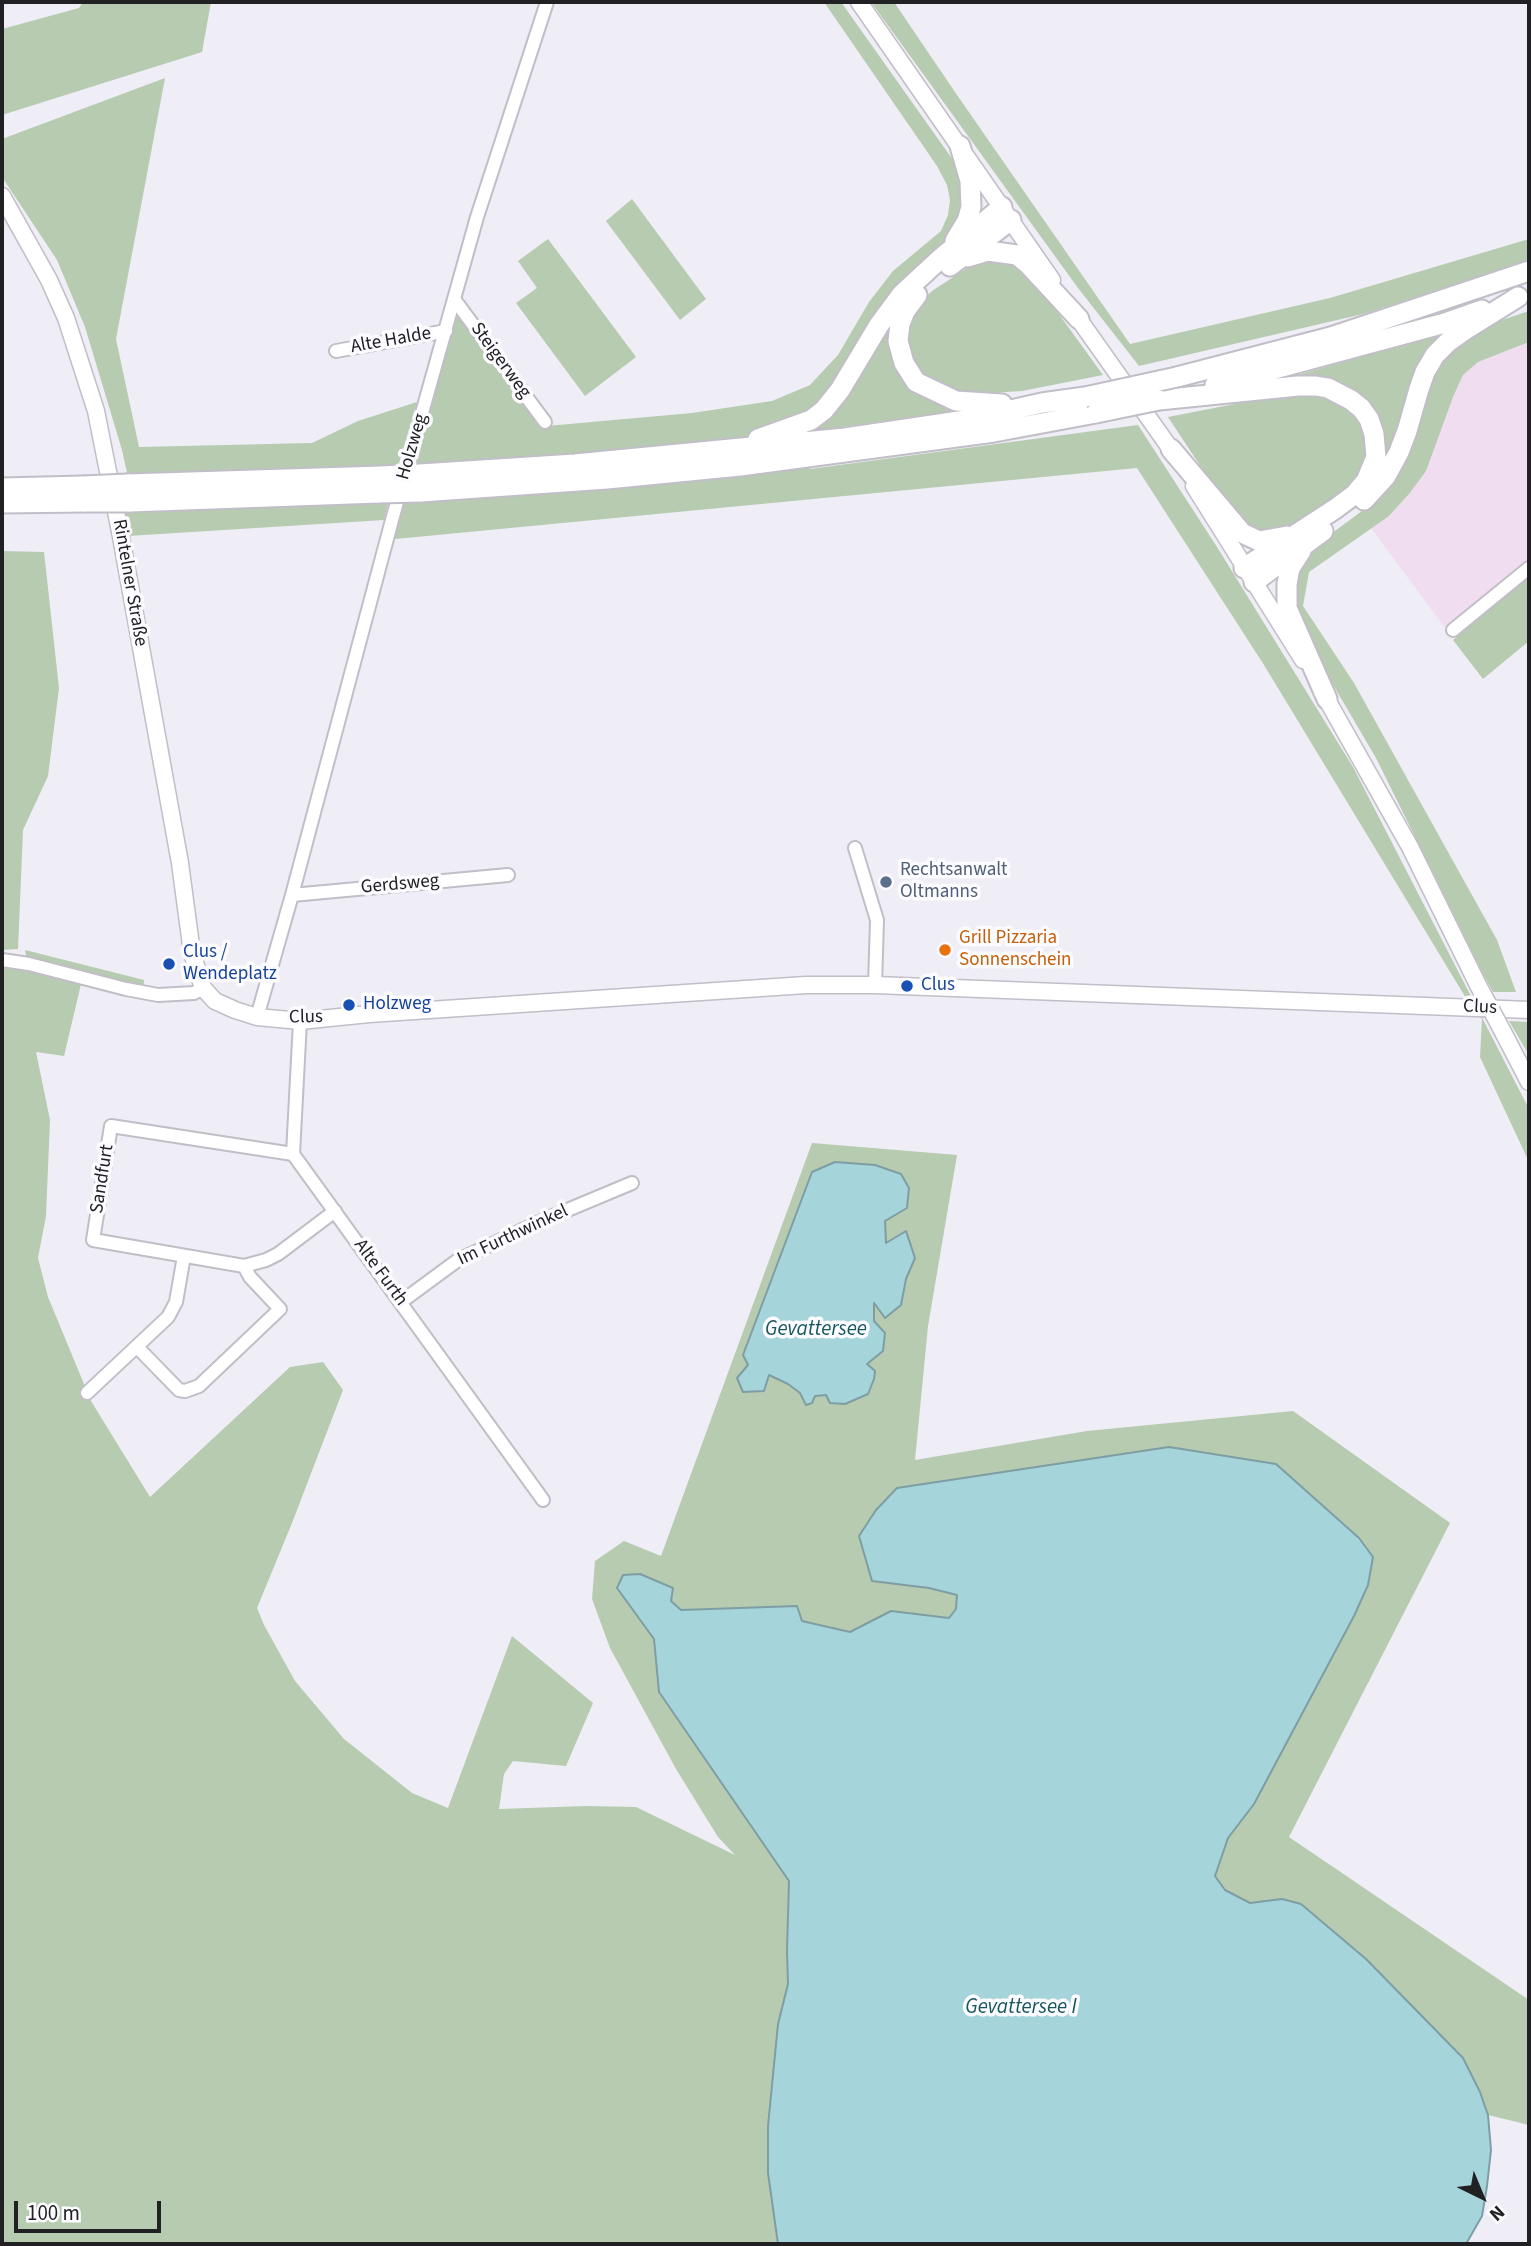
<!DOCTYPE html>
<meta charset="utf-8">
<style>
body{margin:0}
#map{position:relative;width:1531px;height:2246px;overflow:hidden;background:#efedf6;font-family:"Source Sans 3",sans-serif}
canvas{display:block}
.frame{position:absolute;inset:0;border:4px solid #212023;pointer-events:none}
.north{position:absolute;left:1447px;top:2162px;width:70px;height:70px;-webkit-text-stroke:5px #fcfbff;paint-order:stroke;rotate:137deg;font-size:19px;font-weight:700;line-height:28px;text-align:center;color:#212023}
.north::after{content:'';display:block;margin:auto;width:24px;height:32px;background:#212023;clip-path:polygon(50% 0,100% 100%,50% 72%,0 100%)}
.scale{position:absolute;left:14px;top:2201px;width:147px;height:32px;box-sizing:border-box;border:4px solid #212023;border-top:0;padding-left:9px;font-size:21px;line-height:24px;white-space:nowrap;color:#212023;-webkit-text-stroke:5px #fcfbff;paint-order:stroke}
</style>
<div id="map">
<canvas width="1531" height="2246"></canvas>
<div class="frame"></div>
<div class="north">N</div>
<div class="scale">100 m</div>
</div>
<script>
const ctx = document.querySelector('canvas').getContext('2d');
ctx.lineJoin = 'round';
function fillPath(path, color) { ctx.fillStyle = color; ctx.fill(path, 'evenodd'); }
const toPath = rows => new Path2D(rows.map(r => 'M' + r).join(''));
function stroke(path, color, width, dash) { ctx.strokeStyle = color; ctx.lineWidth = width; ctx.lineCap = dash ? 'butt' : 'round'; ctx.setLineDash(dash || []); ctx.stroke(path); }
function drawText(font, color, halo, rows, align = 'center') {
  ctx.font = font + ' "Source Sans 3",sans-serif'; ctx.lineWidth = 7; ctx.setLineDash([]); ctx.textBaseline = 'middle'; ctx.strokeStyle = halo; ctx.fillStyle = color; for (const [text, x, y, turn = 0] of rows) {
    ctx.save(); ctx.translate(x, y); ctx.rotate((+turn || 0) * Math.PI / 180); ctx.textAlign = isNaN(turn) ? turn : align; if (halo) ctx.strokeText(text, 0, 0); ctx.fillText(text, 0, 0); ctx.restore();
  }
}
const commercial = toPath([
 [1529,342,1529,560,1445,628,1371,528,1389,516,1409,494,1463,375,1478,362]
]);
const green = toPath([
 [83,2,211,2,202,52,2,115,2,29,79,8],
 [824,2,841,2,953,160,963,183,966,202,955,233,895,292,901,368,970,409,807,432,810,469,1138,425,1217,547,1353,767,1529,1109,1529,1162,1480,1057,1482,1019,1472,1008,1264,665,1137,468,385,540,453,299,547,426,692,413,772,401,810,385,838,355,869,302,893,271,941,231,948,215,950,200,947,185,937,166],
 [871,2,894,2,957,95,1130,344,1330,298,1529,239,1529,261,1363,314,1139,366,1078,288],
 [165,78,116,339,139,447,312,443,358,421,417,402,398,467,128,477,122,450,85,327,57,260,2,177,2,139],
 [632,199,706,299,680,320,606,221],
 [548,239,636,357,585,396,516,303,537,288,518,261],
 [990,259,1007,259,1027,270,1103,375,1022,391,955,395,933,386,914,368,906,340,913,311,932,291,967,268],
 [1529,311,1529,342,1478,362,1463,375,1453,397,1426,471,1409,494,1389,516,1309,572,1303,606,1354,683,1497,940,1516,992,1493,992,1482,972,1376,758,1298,625,1292,576,1309,550,1362,511,1385,489,1430,381,1440,364,1456,345,1496,322],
 [1451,331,1387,465,1370,408,1283,379],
 [1296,392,1337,399,1362,421,1370,449,1356,483,1287,531,1258,535,1236,520,1168,417],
 [389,500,384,520,128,536,124,510],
 [2,551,44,552,59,688,48,776,23,830,18,949,2,950],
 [1529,576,1529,641,1483,679,1453,640],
 [25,950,144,980,143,993,82,980,64,1056,36,1052,50,1120,46,1216,38,1258,48,1297,91,1401,150,1497,290,1367,323,1362,343,1390,292,1523,257,1608,264,1625,295,1681,344,1739,412,1793,448,1808,512,1636,593,1703,566,1766,513,1761,504,1774,499,1809,586,1806,636,1807,735,1855,718,1837,676,1769,610,1648,592,1599,595,1561,624,1541,661,1556,812,1143,957,1155,928,1326,915,1460,1087,1431,1293,1411,1450,1523,1289,1837,1529,2000,1529,2125,1488,2115,1480,2091,1463,2058,1366,1959,1301,1904,1282,1899,1250,1903,1225,1890,1215,1876,1228,1838,1254,1804,1354,1616,1368,1585,1373,1557,1359,1538,1276,1464,929,1588,958,1595,956,1609,949,1618,891,1611,850,1632,802,1621,796,1606,681,1610,671,1601,673,1588,665,1585,617,1588,654,1639,659,1693,789,1881,787,1950,788,1984,778,2024,768,2126,768,2173,778,2244,2,2244,2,965,28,964],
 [812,1173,885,1221,886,1244,915,1258,906,1279,900,1305,874,1301,874,1321,885,1334,883,1351,826,1395,815,1396,806,1404,800,1393,788,1384,768,1375,737,1378,748,1365,743,1355],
 [1509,1021,1529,1022,1529,1055]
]);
const water = toPath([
 [835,1162,875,1165,901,1174,909,1188,907,1208,885,1221,886,1243,906,1231,915,1258,906,1279,901,1305,885,1318,874,1303,874,1321,885,1333,883,1351,867,1364,875,1371,874,1379,868,1394,845,1404,830,1403,826,1395,815,1396,812,1403,806,1405,800,1393,788,1384,769,1375,764,1391,743,1392,737,1378,748,1365,743,1355,812,1172,835,1162],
 [1169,1447,1276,1464,1359,1538,1373,1557,1368,1585,1354,1616,1254,1804,1228,1838,1215,1876,1225,1890,1250,1903,1282,1899,1301,1904,1366,1959,1463,2058,1480,2092,1488,2115,1491,2150,1487,2186,1482,2216,1466,2244,778,2244,768,2173,768,2126,778,2024,788,1984,787,1950,789,1881,659,1692,654,1639,617,1588,623,1575,640,1574,673,1588,671,1601,681,1610,797,1606,802,1621,850,1632,891,1611,949,1618,956,1609,957,1595,929,1588,872,1581,859,1536,876,1510,897,1488,1169,1447]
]);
const minor = toPath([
 [454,299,545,422],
 [336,351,446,331],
 [1453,630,1529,568],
 [855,848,877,920,875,985],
 [292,895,508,875],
 [2,960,29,964,126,989,158,995,194,993,203,988],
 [257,1017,292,895,392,520,477,217,547,2],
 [300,1021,293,1154,543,1500],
 [293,1154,111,1126,93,1240,244,1266,266,1260,278,1254,335,1211],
 [401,1302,458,1260,546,1219,632,1183],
 [137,1347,179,1390,185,1391,199,1386,280,1309,250,1277,244,1266],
 [87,1393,168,1317,176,1302,184,1256]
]);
const major = toPath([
 [859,2,1052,280],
 [2,196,49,280,66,318,96,411,121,537,180,863,192,953,203,988,215,1001,235,1010,257,1017,300,1021,369,1014,806,985,875,985,1529,1010],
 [1073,311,1177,458],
 [1194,486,1303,660],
 [1322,691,1410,847,1478,985],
 [1503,1032,1529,1082]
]);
const highway = toPath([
 [955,241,967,221,971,207,970,181,960,146],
 [968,257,988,251,1017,255,1029,265,1079,319],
 [950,266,1011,220],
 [917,295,905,311,900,324,898,341,904,363,916,382,956,401,1002,404],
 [1177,377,1331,337,1529,271],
 [1215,385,1445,323,1482,310],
 [1159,400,1298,386,1316,386,1328,388,1351,400,1361,408,1369,419,1374,434,1376,457,1366,481,1355,494,1335,509,1244,568],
 [758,439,811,420,824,410,840,390,879,325,902,294,941,258,1002,207],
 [1171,449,1242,533,1259,541,1287,536],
 [420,474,575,464,845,438,966,420,1042,403,1085,397],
 [128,484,382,476],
 [2,488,83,486],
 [420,492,607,479,740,466,994,432,1096,413],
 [1364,500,1386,476,1399,452,1407,431,1419,389,1425,372,1435,355,1448,342,1465,330,1518,297],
 [129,502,378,493],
 [2,503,85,502],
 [1301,551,1290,568,1287,584,1287,608,1327,699],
 [1254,582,1323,531]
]);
const majorBridge = toPath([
 [1478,985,1503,1032]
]);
const highwayBridge = toPath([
 [1085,397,1177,377],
 [1096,413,1159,400],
 [382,476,420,474],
 [83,486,128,484],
 [378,493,420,492],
 [85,502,129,502]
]);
const markers = [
 [886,882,7,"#5c6f8a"],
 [945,950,7,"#e8710a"],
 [169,964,7,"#1a4fb4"],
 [907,986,7,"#1a4fb4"],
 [349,1005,7,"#1a4fb4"]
];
const streetNames = [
 ["Alte Halde",391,341,-10],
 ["Steigerweg",500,361,54],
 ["Holzweg",413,447,-74],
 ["Rintelner Straße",129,583,80],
 ["Gerdsweg",400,885,-5],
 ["Clus",1480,1008,3],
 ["Clus",306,1018,-1],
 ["Sandfurt",103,1179,-81],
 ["Im Furthwinkel",513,1236,-25],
 ["Alte Furth",380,1273,54]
];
const serviceNames = [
 ["Rechtsanwalt",900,871],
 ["Oltmanns",900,893]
];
const foodNames = [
 ["Grill Pizzaria",959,939],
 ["Sonnenschein",959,961]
];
const transitNames = [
 ["Clus /",183,953],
 ["Wendeplatz",183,975],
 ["Clus",921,986],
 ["Holzweg",363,1005]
];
const waterNames = [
 ["Gevattersee",816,1330],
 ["Gevattersee I",1021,2008]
];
fillPath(commercial, '#f0def0');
fillPath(green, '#b6cbb0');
fillPath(water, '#a6d4db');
stroke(water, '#7e9ea4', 2);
stroke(minor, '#c1bec7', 16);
stroke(major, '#c1bec7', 19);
stroke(highway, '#c1bec7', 23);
stroke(minor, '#fff', 12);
stroke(major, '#fff', 16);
stroke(highway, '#fff', 19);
stroke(majorBridge, '#c1bec7', 19, []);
stroke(highwayBridge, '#c1bec7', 23, []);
stroke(majorBridge, '#fff', 16);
stroke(highwayBridge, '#fff', 19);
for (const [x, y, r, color] of markers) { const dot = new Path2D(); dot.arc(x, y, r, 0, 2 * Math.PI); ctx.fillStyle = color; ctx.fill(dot); stroke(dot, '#fcfbff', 2.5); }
drawText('19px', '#212023', '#fcfbff', streetNames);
drawText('19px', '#4e5e75', '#fcfbff', serviceNames, 'left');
drawText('19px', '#c56008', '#fcfbff', foodNames, 'left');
drawText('19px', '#164399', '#fcfbff', transitNames, 'left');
drawText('italic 21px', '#16565e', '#fcfbff', waterNames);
</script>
